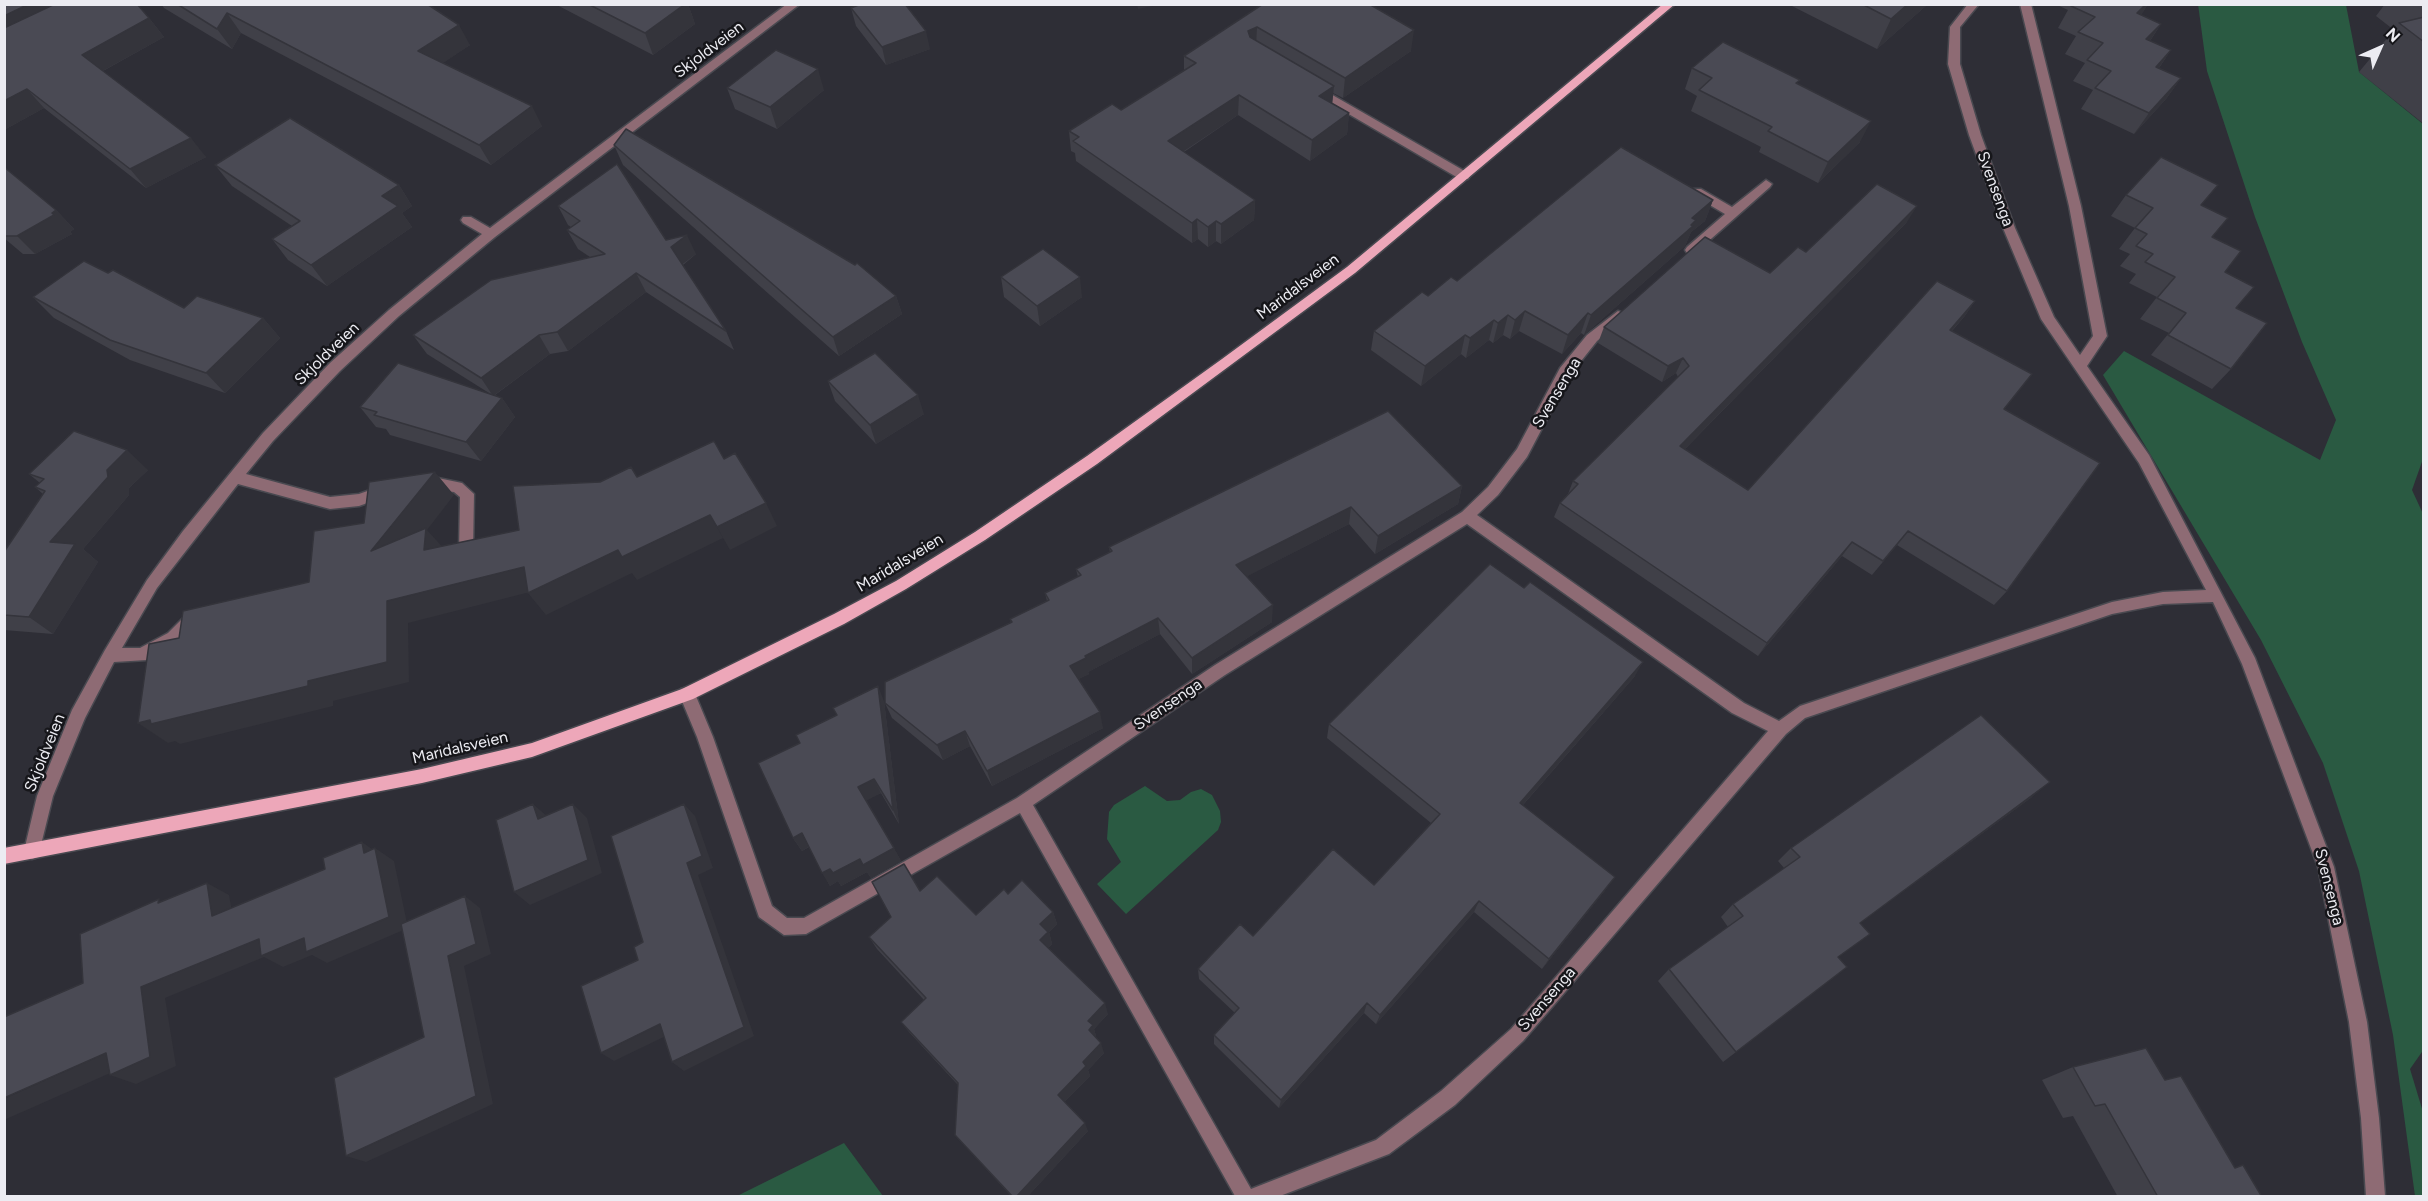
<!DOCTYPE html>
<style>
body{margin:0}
#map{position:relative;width:2428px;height:1201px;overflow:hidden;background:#2e2e36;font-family:Figtree,sans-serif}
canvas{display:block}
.frame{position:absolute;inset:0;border:6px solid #ececf2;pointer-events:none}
.north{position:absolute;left:2350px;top:18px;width:60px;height:60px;-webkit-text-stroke:4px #16161a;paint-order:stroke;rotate:45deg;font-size:16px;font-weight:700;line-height:24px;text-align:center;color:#ececf2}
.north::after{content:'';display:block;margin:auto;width:21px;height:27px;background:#ececf2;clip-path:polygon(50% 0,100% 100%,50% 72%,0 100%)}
</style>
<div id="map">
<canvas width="2428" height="1201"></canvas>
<div class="frame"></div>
<div class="north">N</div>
</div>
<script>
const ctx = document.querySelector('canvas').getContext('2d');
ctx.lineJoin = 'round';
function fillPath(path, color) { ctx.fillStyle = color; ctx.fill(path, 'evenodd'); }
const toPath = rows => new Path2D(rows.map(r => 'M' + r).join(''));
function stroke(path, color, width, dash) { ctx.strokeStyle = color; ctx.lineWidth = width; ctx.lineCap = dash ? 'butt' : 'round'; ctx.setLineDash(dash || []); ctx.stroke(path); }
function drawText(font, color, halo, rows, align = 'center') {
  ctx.font = font + ' Figtree,sans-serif'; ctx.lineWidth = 5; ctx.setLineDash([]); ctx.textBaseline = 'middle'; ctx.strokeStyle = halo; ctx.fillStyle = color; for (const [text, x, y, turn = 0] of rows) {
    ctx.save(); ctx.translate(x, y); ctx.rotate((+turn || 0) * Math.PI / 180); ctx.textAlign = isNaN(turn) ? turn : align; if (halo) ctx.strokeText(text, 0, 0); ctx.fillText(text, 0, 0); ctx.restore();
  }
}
const green = toPath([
 [2198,4,2346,5,2359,72,2423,124,2424,456,2412,490,2424,516,2424,1049,2410,1069,2423,1112,2423,1196,2415,1196,2393,1035,2359,871,2323,763,2261,640,2103,375,2124,351,2320,460,2336,420,2302,342,2255,217,2207,71],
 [1145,786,1167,801,1180,800,1191,792,1201,789,1212,795,1220,811,1221,822,1218,830,1126,914,1097,884,1121,862,1107,839,1109,812,1114,805],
 [844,1143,883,1196,737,1196]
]);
const minor = toPath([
 [787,4,800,4,495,237,399,316,340,371,273,441,246,474,330,497,359,494,387,484,392,486,394,490,392,494,359,506,330,509,238,484,157,588,122,648,140,648,168,633,190,611,195,610,200,611,203,616,200,621,178,643,147,660,114,662,85,718,53,796,38,857,32,859,26,857,24,851,37,796,72,710,105,650,147,580,183,531,263,433,330,363,389,310,482,234,463,223,461,220,463,217,471,217,490,228,787,4],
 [1968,4,1979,4,1960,27,1960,64,1981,135,2015,228,2054,317,2080,355,2093,336,2069,206,2020,4,2031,4,2081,206,2107,336,2087,366,2149,455,2255,658,2334,867,2367,1022,2379,1118,2385,1196,2366,1196,2361,1118,2349,1022,2318,867,2242,664,2213,602,2163,604,2112,614,1805,718,1786,734,1523,1041,1455,1105,1389,1154,1280,1196,1235,1196,1020,813,806,934,784,935,759,917,697,737,679,694,681,689,687,687,693,689,713,737,772,906,787,918,804,918,1017,798,1215,665,1462,512,1488,487,1517,449,1560,368,1587,335,1618,311,1623,313,1625,316,1623,319,1597,341,1570,375,1527,457,1498,495,1477,515,1744,703,1779,721,1800,706,2112,602,2163,592,2206,590,2139,463,2041,319,2003,228,1969,135,1948,64,1950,27,1968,4],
 [1467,524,1732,713,1768,731,1511,1029,1441,1091,1376,1140,1251,1189,1033,805,1225,675,1467,524],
 [1315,85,1468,173,1470,176,1468,179,1460,179,1311,92,1309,89,1315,85],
 [1766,180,1772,184,1770,187,1695,253,1687,253,1685,250,1687,247,1725,214,1693,195,1693,189,1701,189,1732,207,1766,180],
 [438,478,462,483,474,494,473,551,471,555,466,557,461,555,459,551,460,497,454,492,438,490,426,492,421,490,419,486,421,482,438,478]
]);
const major = toPath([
 [1663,4,1675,4,1355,273,1097,464,985,540,906,589,844,624,693,699,532,757,422,783,4,864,4,848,422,769,532,743,682,689,834,614,896,581,975,532,1087,456,1222,359,1347,267,1663,4]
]);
const wall = toPath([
 [4,4,149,18,164,37,103,71,206,157,146,188,44,108,4,130],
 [161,4,427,4,470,45,442,63,542,126,491,165,241,33,232,49,164,8],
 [555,4,688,4,695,24,653,55],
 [1263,4,1411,51,1343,98,1333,93,1332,103,1349,113,1347,134,1310,161,1238,115,1184,152,1255,200,1254,220,1221,244,1216,241,1208,247,1198,239,1192,243,1076,161,1075,153,1071,151,1069,131,1121,110,1184,70,1184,56],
 [1788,4,1928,4,1877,49],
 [2055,4,2148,4,2141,15,2161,24,2150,41,2171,50,2159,68,2181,78,2166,99,2134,134,2081,109,2093,90,2073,81,2085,63,2065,54,2076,36,2058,28,2068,10],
 [2385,4,2424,4,2424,124,2359,72,2394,30,2376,16],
 [851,8,930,49,886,65,856,26],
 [1692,68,1798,84,1860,142,1818,183,1759,152,1761,147,1691,111,1697,96,1685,89],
 [727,88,824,90,777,129,735,109],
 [614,145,896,296,902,314,839,356,623,165],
 [215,165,399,185,412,206,402,213,412,227,327,286,288,260,272,239,292,226,232,186],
 [4,167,56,210,74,229,70,232,72,234,35,254,23,254,4,238],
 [2126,195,2201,205,2236,308,2231,369,2212,389,2151,355,2169,333,2140,319,2157,297,2129,283,2136,274,2120,266,2130,254,2119,249,2135,228,2111,216],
 [1713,200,1705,221,1691,232,1685,246,1584,335,1581,333,1562,354,1519,331,1510,339,1503,335,1493,343,1489,340,1466,358,1461,354,1421,386,1371,350,1374,331,1428,296,1457,281],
 [558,206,666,240,696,254,683,265,726,331,734,350,646,292,568,351,550,354,495,395,502,398,515,417,481,461,390,435,386,429,376,427,360,407,489,393,427,354,413,335,590,257,578,249,567,230,571,227,568,225],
 [1907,222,1685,449,1748,490,1975,301,1964,317,1952,331,2005,409,2007,591,1994,605,1897,545,1872,575,1842,556,1758,656,1554,517,1560,503,1568,494,1573,481,1678,377,1676,373,1662,382,1598,343,1604,327,1770,273,1806,252],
 [108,273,184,308,263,318,280,338,225,393,130,360,54,318,33,297],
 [1001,277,1082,297,1040,326,1004,297],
 [828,381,924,414,876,444,835,401],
 [148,470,129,488,129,495,83,549,98,562,53,634,4,630,4,552,43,494,35,487,40,483,29,474],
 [1462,486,1458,504,1375,554,1349,524,1247,576,1272,622,1192,674,1160,634,1088,672,1089,674,1078,679,1103,728,992,786,970,746,943,760,892,718,885,703,1011,623,1010,619,1047,601,1045,593,1078,577,1076,569,1110,552,1109,547],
 [1635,676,1523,805,1607,888,1542,969,1474,912,1376,1024,1364,1013,1279,1108,1214,1044,1214,1035,1235,1013,1199,979,1198,969,1253,936,1374,885,1431,823,1327,738,1329,724],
 [884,701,899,824,881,793,866,800,901,861,871,878,867,872,841,886,838,881,830,886,809,847,802,851,793,838],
 [2032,797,1860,923,1838,958,1847,967,1723,1062,1658,981,1669,969,1728,927,1721,917,1733,904,1784,868,1778,861,1791,848],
 [920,891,976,915,1008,894,1053,912,1057,924,1049,932,1052,944,1048,948,1108,1014,1094,1029,1096,1036,1095,1037,1104,1053,1088,1070,1090,1076,1064,1102,1088,1131,1027,1197,1012,1197,955,1135,958,1085,909,1032,901,1022,924,1000,877,949,869,937],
 [2073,1067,2165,1080,2235,1167,2262,1197,2118,1197,2073,1116,2063,1118,2042,1080]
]);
const shadedWall = toPath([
 [29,4,85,4,4,43,4,16],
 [685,4,688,4,695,24,653,55,645,33],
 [1137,4,1162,4,1138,9],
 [1908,4,1928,4,1877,49,1891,19],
 [2146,4,2148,4,2138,20,2137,13],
 [227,13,241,33,232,49,217,29],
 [149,18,164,37,97,74,82,55],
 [2161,24,2147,45,2146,39],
 [459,25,470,45,430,72,418,51],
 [1257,27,1256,48,1248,52,1248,31],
 [1414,30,1411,51,1343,98,1345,78],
 [926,31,930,49,886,65,882,47],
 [2171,50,2156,72,2156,67],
 [818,69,824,90,777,129,770,107],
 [2181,78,2166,99,2134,134,2149,113],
 [1334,86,1332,106,1319,96],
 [27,89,44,108,4,130,4,101],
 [1239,95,1238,115,1169,161,1168,141],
 [532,106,542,126,491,165,479,145],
 [1349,113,1347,134,1310,161,1312,140],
 [1871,121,1860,142,1818,183,1828,162],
 [191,138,206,157,146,188,130,169],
 [399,185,412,206,402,213,412,227,327,286,311,265,382,196],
 [1255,200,1254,220,1221,244,1221,224],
 [1713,200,1705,221,1691,232,1685,246,1584,335,1591,315,1692,218],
 [1917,206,1907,222,1673,461,1680,446],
 [56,210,74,229,70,232,72,234,35,254,17,236],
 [1197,219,1198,239,1192,243,1192,223],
 [1216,221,1216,241,1208,247,1208,227],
 [687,235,696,254,680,266,671,247],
 [636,273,646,292,568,351,557,332],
 [1080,277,1082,297,1040,326,1037,306],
 [896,296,902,314,839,356,833,337],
 [1975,301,1964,317,1939,345,1950,330],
 [1525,311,1519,331,1510,339,1515,320],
 [1588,313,1581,333,1562,354,1568,335],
 [1508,315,1503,335,1493,343,1498,323],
 [263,318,280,338,225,393,206,373],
 [1494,320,1489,340,1466,358,1470,338],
 [539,335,550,354,493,396,481,378],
 [1465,335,1461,354,1421,386,1425,366],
 [1683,358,1676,373,1662,382,1668,366],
 [918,395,924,414,876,444,870,425],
 [502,398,515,417,481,461,466,442],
 [127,450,148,470,129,488,129,495,83,549,98,562,53,634,29,617,50,542,107,470],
 [435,472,454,495,427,530,446,551,371,551],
 [1462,486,1458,504,1375,554,1378,536],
 [766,503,777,526,730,550,717,527],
 [1351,507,1349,524,1236,582,1236,565],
 [710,515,723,538,637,580,632,573,546,615,528,593,530,592,408,623,409,682,333,701,333,706,180,744,175,741,168,743,138,723,308,681,387,601,524,567,618,550],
 [1852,542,1842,556,1758,656,1767,643],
 [1273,605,1272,622,1192,674,1192,658],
 [1158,618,1160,634,1088,672,1089,674,1073,682,1070,666,1085,656],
 [1643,662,1635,676,1514,815,1520,803],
 [878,686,884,701,899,824,893,810],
 [1100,712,1103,728,992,786,987,771],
 [965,731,970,746,943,760,937,745],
 [874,779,881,793,866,801,858,787],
 [2050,782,2032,797,1844,935,1860,923],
 [533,804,549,818,538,819],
 [573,804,587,818,602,873,530,905,514,892],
 [684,804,695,816,713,868,698,875,754,1036,684,1071,672,1062,687,863],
 [802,833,810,846,802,851,793,838],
 [362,842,376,852,375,848,394,861,408,928,327,963,312,955,283,967,264,957,165,998,176,1066,136,1084,110,1075,141,987,364,853],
 [894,848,901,861,871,878,867,872,841,886,838,881,830,886,822,873,830,869],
 [1615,877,1607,888,1542,969,1549,959],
 [207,883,229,895,235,928,212,916],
 [465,896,480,908,491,954,464,966,493,1104,366,1162,346,1156,476,1096,448,956],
 [1479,901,1474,912,1376,1024,1380,1015],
 [1053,912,1057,924,1049,932,1052,944,1044,952,1040,940,1040,924],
 [1105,1003,1108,1014,1094,1029,1096,1036,1092,1040,1089,1030,1088,1021],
 [1367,1003,1364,1013,1279,1108,1281,1100],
 [660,1024,672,1033,614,1061,601,1053],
 [1101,1043,1104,1053,1088,1070,1090,1076,1062,1104,1058,1095,1083,1062],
 [106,1053,133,1063,4,1120,4,1099],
 [1085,1123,1088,1131,1027,1197,1016,1197]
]);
const building = toPath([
 [4,4,29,4,4,16,4,4],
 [55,4,137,4,149,18,82,55,191,138,130,169,27,89,4,101,4,28,55,4],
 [177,4,427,4,459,25,418,51,532,106,479,145,227,13,217,29,177,4],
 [588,4,685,4,645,33,588,4],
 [861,4,905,4,926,31,882,47,851,8,861,4],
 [1263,4,1369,4,1414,30,1345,78,1257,27,1248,31,1250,37,1334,86,1319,96,1349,113,1312,140,1239,95,1168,141,1255,200,1221,224,1216,221,1208,227,1197,219,1192,223,1073,141,1079,137,1069,131,1112,104,1121,110,1196,63,1184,56,1263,4],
 [1862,4,1908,4,1891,19,1862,4],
 [2072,4,2146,4,2137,13,2161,24,2146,39,2171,50,2156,67,2181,78,2149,113,2095,88,2111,71,2087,60,2103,43,2078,32,2095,17,2071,6,2072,4],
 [2424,17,2424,42,2399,23,2424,17],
 [1723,42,1800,80,1796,83,1871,121,1828,162,1768,131,1772,127,1699,90,1712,78,1692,68,1723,42],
 [776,50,818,69,770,107,727,88,776,50],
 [290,118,399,185,382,196,398,206,311,265,272,239,300,221,215,165,290,118],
 [626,129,855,265,857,263,896,296,833,337,614,145,626,129],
 [1621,147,1713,200,1692,218,1696,220,1691,225,1693,226,1591,315,1588,313,1568,335,1525,311,1515,320,1508,315,1498,323,1494,320,1470,338,1465,335,1425,366,1374,331,1422,292,1428,296,1451,277,1457,281,1621,147],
 [2161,157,2218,185,2201,205,2228,218,2212,237,2241,251,2225,272,2254,287,2236,308,2267,323,2231,369,2168,335,2186,313,2157,298,2175,277,2145,262,2153,254,2136,246,2147,234,2135,228,2153,208,2126,195,2161,157],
 [617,164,666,240,687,235,671,247,726,331,636,273,557,332,539,335,481,378,413,335,491,280,605,254,567,230,580,221,558,206,617,164],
 [4,167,56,210,52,213,54,215,17,236,4,236,4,167],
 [1877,184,1917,206,1680,446,1748,490,1937,281,1975,301,1950,330,2032,374,2004,409,2100,463,2007,591,1908,531,1883,561,1852,542,1767,643,1560,503,1578,484,1573,481,1689,366,1683,358,1668,366,1604,327,1705,237,1770,273,1798,247,1806,252,1877,184],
 [1043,249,1080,277,1037,306,1001,277,1043,249],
 [84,261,108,273,113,270,184,308,197,296,263,318,206,373,110,340,33,297,84,261],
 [875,353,918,395,870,425,828,381,875,353],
 [398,363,502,398,466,442,374,415,377,412,360,407,398,363],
 [1388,411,1462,486,1378,536,1351,507,1236,565,1273,605,1192,658,1158,618,1085,656,1086,658,1070,666,1100,712,987,771,965,731,937,745,885,703,885,682,1012,622,1010,619,1049,600,1045,593,1081,575,1076,569,1112,551,1109,547,1388,411],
 [74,431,127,450,107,470,108,477,50,542,75,544,29,617,4,615,4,552,45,491,35,487,44,479,29,474,74,431],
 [714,441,724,459,735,453,766,503,717,527,710,515,622,557,618,550,528,593,524,567,387,601,387,662,308,681,308,686,151,724,150,720,138,723,149,644,179,638,183,611,309,582,314,531,364,523,369,482,435,472,371,551,426,528,424,550,519,530,513,486,600,482,631,467,637,477,714,441],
 [1490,564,1524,588,1530,582,1643,662,1520,803,1615,877,1549,959,1479,901,1380,1015,1367,1003,1281,1100,1214,1035,1239,1008,1198,969,1240,924,1253,936,1333,849,1374,885,1440,814,1329,724,1490,564],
 [878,686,893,810,874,779,858,787,894,848,863,865,860,859,833,873,830,869,822,873,802,833,793,838,758,763,800,743,796,735,837,715,833,708,878,686],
 [1981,715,2050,782,1860,923,1870,934,1838,957,1847,967,1736,1052,1669,969,1743,916,1733,904,1800,857,1791,848,1981,715],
 [533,804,538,819,573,804,588,860,514,892,496,820,533,804],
 [684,804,702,856,687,863,744,1027,672,1062,660,1024,601,1053,581,986,638,960,634,947,643,942,611,836,684,804],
 [362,842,364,853,375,848,389,917,306,952,304,938,261,956,259,939,141,987,150,1057,110,1075,106,1053,4,1098,4,1017,83,983,80,934,159,899,158,903,207,883,212,916,325,869,323,858,362,842],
 [904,864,920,891,937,876,976,915,1004,889,1008,894,1022,880,1053,912,1040,924,1048,932,1040,940,1105,1003,1088,1021,1093,1025,1089,1030,1101,1043,1083,1062,1086,1066,1058,1095,1085,1123,1016,1197,1013,1197,955,1135,958,1083,901,1022,926,998,869,937,891,917,872,882,904,864],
 [465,896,476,944,448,956,476,1096,346,1156,334,1078,424,1037,401,924,465,896],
 [2146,1048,2165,1080,2181,1076,2235,1168,2243,1165,2262,1197,2158,1197,2105,1104,2095,1106,2073,1067,2146,1048]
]);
const streetNames = [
 ["Skjoldveien",709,50,-37],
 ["Svensenga",1995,189,70],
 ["Maridalsveien",1298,287,-37],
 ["Skjoldveien",327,354,-44],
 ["Svensenga",1557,393,-59],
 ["Maridalsveien",900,563,-31],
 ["Svensenga",1168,705,-34],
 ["Maridalsveien",460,748,-13],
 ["Skjoldveien",45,753,-68],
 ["Svensenga",2329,887,76],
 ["Svensenga",1547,999,-49]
];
fillPath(green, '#2a5a42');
stroke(minor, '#494950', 3);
stroke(major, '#494950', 3);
fillPath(minor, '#8e6b74');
fillPath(major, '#eda7b9');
fillPath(wall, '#404048');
fillPath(shadedWall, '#34343b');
fillPath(building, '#4a4a54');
stroke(building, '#34343b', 1.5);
drawText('16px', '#ececf2', '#16161a', streetNames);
</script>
